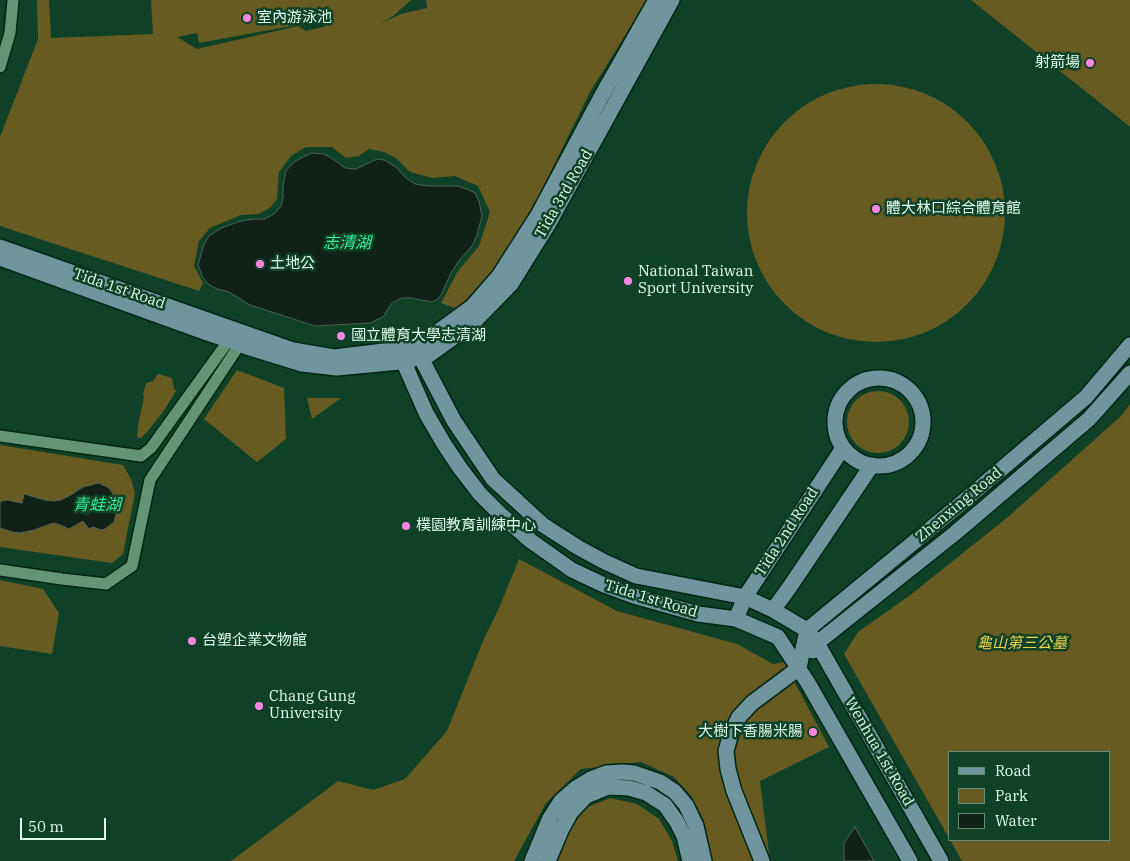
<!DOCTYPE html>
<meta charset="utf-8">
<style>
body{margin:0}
#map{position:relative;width:1130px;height:861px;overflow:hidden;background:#0e4128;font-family:"IBM Plex Serif",serif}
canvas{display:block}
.legend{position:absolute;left:948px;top:751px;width:162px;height:90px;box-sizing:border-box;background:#0e4128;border:1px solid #628b76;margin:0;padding:6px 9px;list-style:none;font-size:15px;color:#e1fbea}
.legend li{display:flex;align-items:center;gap:10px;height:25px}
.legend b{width:25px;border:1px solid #628b76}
.scale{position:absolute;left:20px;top:818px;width:86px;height:22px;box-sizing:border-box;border:2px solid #e1fbea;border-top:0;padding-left:6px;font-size:15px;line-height:18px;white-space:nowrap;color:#e1fbea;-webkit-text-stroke:4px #0e4128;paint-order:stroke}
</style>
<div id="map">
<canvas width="1130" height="861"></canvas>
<ul class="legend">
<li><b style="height:6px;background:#70959e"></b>Road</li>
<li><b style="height:14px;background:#675b21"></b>Park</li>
<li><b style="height:14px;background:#102218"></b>Water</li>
</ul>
<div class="scale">50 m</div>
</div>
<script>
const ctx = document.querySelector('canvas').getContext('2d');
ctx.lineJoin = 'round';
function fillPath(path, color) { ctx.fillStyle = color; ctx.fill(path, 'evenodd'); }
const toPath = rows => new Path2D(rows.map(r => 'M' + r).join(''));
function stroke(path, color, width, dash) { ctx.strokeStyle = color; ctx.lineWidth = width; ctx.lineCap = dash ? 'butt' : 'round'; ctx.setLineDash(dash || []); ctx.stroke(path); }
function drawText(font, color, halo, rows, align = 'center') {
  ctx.font = font + ' "IBM Plex Serif","Noto Sans TC",serif'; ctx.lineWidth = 5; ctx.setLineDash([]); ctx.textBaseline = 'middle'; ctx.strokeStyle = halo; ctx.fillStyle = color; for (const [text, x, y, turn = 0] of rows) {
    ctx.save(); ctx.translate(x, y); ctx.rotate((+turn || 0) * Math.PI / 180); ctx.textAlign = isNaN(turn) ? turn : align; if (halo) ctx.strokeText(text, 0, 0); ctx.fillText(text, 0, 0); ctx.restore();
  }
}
const green = toPath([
 [37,0,49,0,51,38,153,34,151,0,411,0,393,16,381,23,401,14,427,8,426,0,647,0,590,92,531,212,490,275,457,309,441,303,458,271,479,246,490,212,478,186,455,176,432,178,410,172,396,158,384,152,369,149,359,156,346,158,332,147,306,147,291,156,279,172,277,199,270,208,258,214,241,215,210,228,199,241,194,266,203,283,199,291,0,226,0,137,38,39],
 [324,20,326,26,306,31,298,26,197,49,177,37,197,33,199,43],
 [971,0,1130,0,1130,126,1129,126],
 '747 213a129 129 0 1 1 258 0a129 129 0 1 1-258 0Z',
 [237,370,284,388,286,439,257,462,204,419],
 [158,374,172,378,174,389,176,391,165,409,148,431,141,438,139,438,137,437,138,425,144,397,143,394,146,383,153,381],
 '847 422a31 31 0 1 1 62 0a31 31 0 1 1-62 0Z',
 [307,398,341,398,312,419],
 [1130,404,1130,861,962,861,950,840,1109,840,1109,752,949,752,949,838,844,654,858,632,909,596,1008,517,1121,416],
 [0,445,123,465,131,479,135,493,123,554,112,563,0,547],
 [519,559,617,611,737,644,773,664,784,662,829,747,760,781,770,861,710,861,704,821,692,797,674,777,641,762,581,769,546,803,514,861,231,861,338,781,373,790,405,779,447,731,483,641,499,608],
 [0,580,43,589,59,613,52,654,0,646],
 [610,798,637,804,659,819,672,841,678,861,558,861,572,821,590,806]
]);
const water = toPath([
 [312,153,324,154,333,159,345,168,356,169,377,159,384,160,396,167,405,177,415,184,428,186,457,186,467,189,475,193,479,201,482,216,477,235,472,246,460,259,451,273,441,295,437,300,432,302,410,298,402,298,392,303,383,317,370,323,315,326,250,305,229,292,217,289,208,284,203,278,198,265,204,244,209,236,221,228,241,221,253,219,264,219,274,214,281,206,283,197,283,186,286,171,293,163,301,158,312,153],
 [99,483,109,488,116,499,116,514,114,522,105,529,101,530,93,527,89,529,83,521,69,529,58,524,53,523,34,530,20,533,12,532,0,528,0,502,2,501,7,500,22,503,24,494,45,500,53,501,61,500,69,496,83,487,99,483],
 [855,827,874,861,844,861,844,843,855,827]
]);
const pier = toPath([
 [84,501,95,502,98,505,97,508,88,515,85,515,81,514,78,511,78,506]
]);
const street = toPath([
 [0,67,10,33,13,0],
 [0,436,141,456,151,448,229,340,233,336],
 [0,570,62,579,106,584,132,566,150,480,240,344,239,338]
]);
const secondary = toPath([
 [0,247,293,350,334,357,417,347,422,360,454,421,493,479,543,525,579,548,605,562,636,576,745,597,773,610,807,630,817,643,941,861],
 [0,258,207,333,240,344,247,347,302,364,337,368,410,361],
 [417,347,473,306,499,276,538,215,601,97,656,0],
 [398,349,426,413,444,444,460,468,480,494,501,515,531,541,572,570,604,585,634,596,698,614,736,619,778,637,808,683,910,861],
 [422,360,471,325,511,284,549,223,672,0],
 '835 422a44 44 0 1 1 88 0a44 44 0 1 1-88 0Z',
 [773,610,789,588,872,465],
 [736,619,745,597,843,448],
 [813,651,817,643,954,534,1089,419,1130,373],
 [532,861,550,818,561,801,576,788,591,779,606,773,623,772,634,773,660,782,675,792,686,805,696,826,704,861],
 [548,861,562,828,571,812,586,796,608,787,629,788,646,793,665,805,677,822,684,836,690,861],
 [762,861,734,791,728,769,726,751,731,733,739,717,752,703,799,668,807,630,958,506,1086,397,1130,345]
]);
const markers = [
 [247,18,5,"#fe86e1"],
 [1090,63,5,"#fe86e1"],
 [876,209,5,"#fe86e1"],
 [260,264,5,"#fe86e1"],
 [628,281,5,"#fe86e1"],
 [341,336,5,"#fe86e1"],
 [406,526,5,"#fe86e1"],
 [192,641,5,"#fe86e1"],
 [259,706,5,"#fe86e1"],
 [813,732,5,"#fe86e1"]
];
const poiNames = [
 ["室內游泳池",257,18],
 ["射箭場",1080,63,"right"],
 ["體大林口綜合體育館",886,209],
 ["土地公",270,264],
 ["National Taiwan",638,272],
 ["Sport University",638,289],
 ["國立體育大學志清湖",351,336],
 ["樸園教育訓練中心",416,526],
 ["台塑企業文物館",202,641],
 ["Chang Gung",269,697],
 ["University",269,714],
 ["大樹下香腸米腸",803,732,"right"]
];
const streetNames = [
 ["Tida 3rd Road",564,194,-60],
 ["Tida 1st Road",119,289,19],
 ["Zhenxing Road",959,505,-40],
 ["Tida 2nd Road",787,532,-57],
 ["Tida 1st Road",651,599,17],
 ["Wenhua 1st Road",879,752,60]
];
const parkNames = [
 ["龜山第三公墓",1022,644]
];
const waterNames = [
 ["志清湖",347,243],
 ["青蛙湖",97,505]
];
fillPath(green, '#675b21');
fillPath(water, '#102218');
stroke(water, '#4f6357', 1);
fillPath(pier, '#0e4128');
stroke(street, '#002513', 14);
stroke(secondary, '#002513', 18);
stroke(street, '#639476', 11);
stroke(secondary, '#70959e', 15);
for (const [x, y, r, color] of markers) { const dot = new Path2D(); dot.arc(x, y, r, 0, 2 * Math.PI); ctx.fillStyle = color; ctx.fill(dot); stroke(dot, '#0e4128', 2); }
drawText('15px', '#e1fbea', '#0e4128', poiNames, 'left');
drawText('15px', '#e1fbea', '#0e4128', streetNames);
drawText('italic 15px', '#efd350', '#0e4128', parkNames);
drawText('italic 16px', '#39f09a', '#0e4128', waterNames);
</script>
